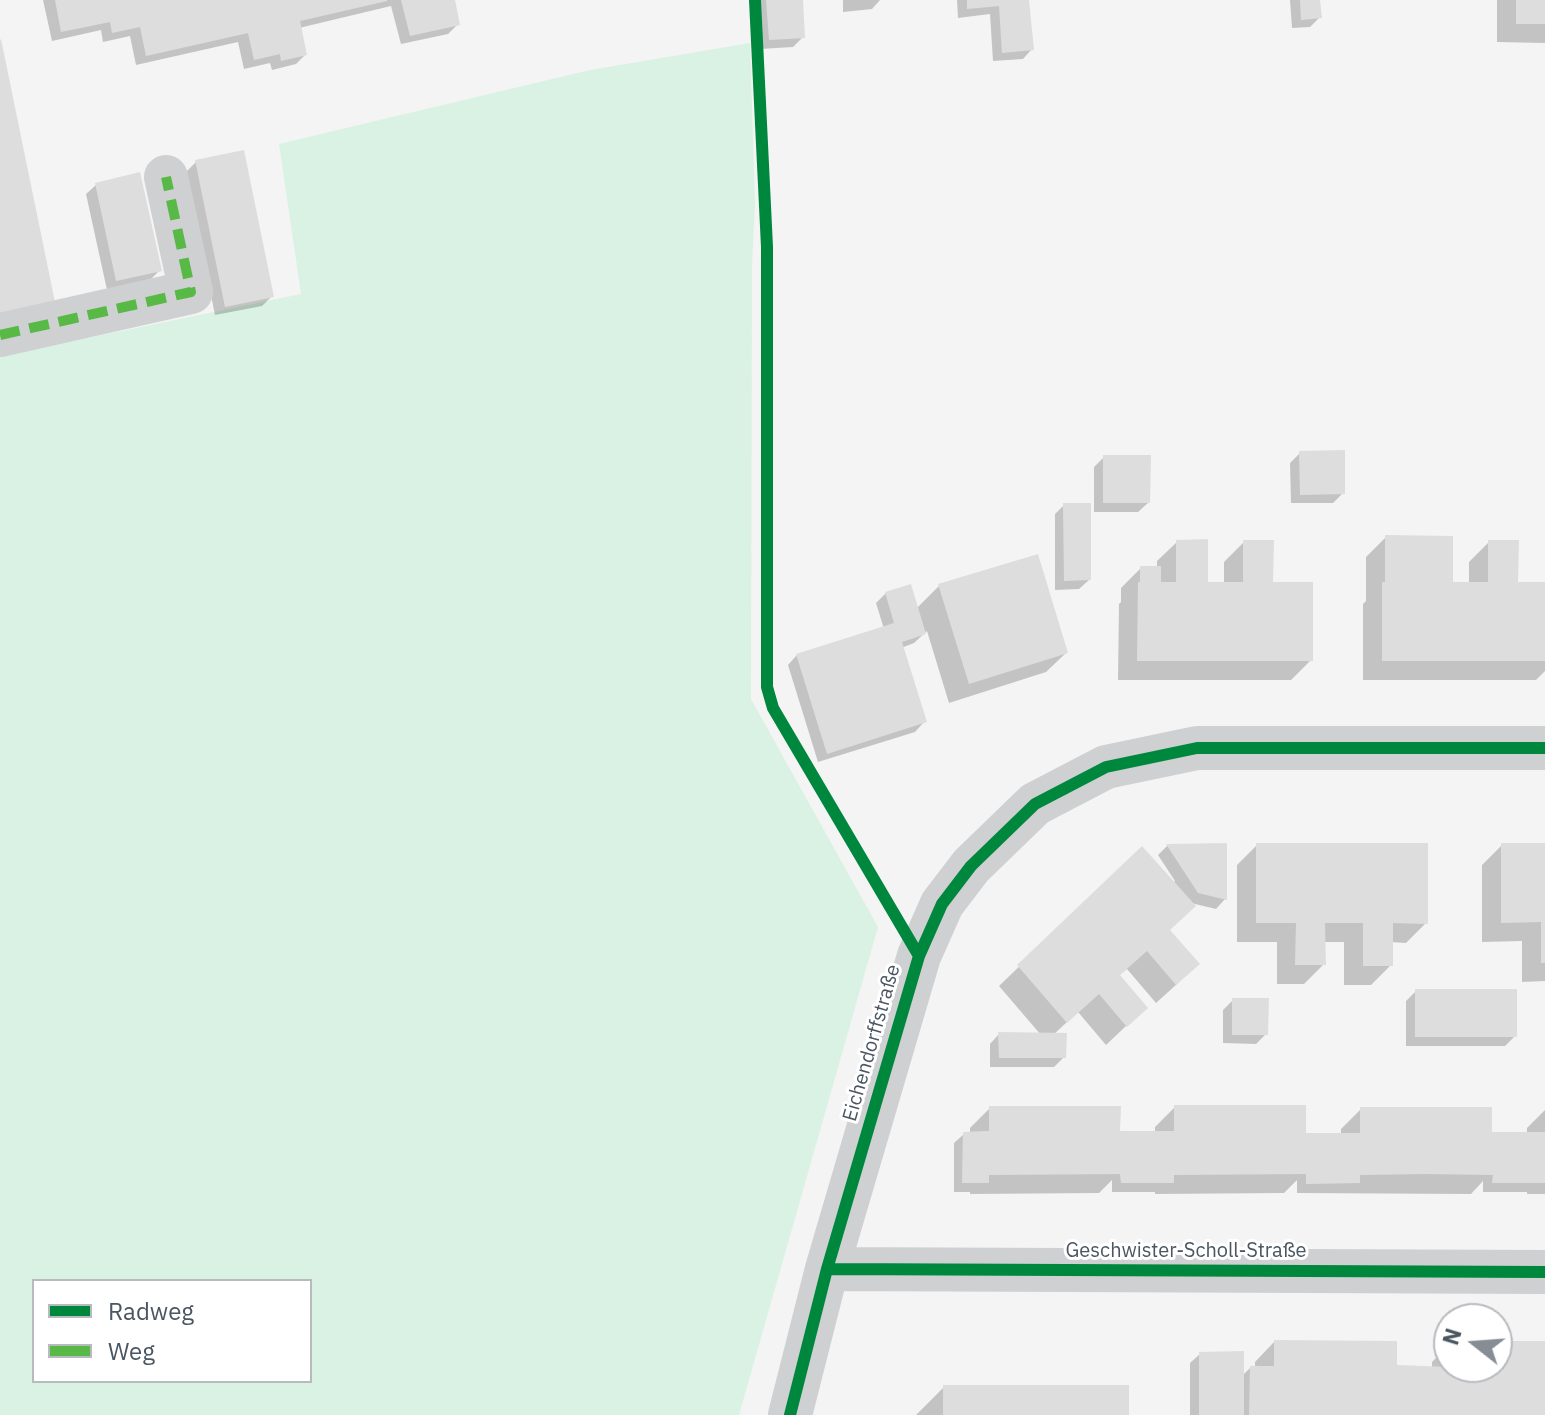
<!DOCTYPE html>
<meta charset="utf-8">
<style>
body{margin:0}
#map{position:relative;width:1545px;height:1415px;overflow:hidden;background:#f4f4f4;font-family:"IBM Plex Sans",sans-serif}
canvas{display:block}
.legend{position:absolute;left:32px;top:1279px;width:280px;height:104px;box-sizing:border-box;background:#fff;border:2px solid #b7bbc0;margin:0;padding:10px 14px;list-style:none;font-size:24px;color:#4a5661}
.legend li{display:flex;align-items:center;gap:16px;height:40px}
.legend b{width:40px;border:2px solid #b7bbc0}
.north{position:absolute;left:1433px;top:1303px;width:80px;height:80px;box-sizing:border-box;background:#fff;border:2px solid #b7bbc0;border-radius:50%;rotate:287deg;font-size:22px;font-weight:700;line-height:32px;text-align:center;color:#4a5661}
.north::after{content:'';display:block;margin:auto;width:28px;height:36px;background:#868d94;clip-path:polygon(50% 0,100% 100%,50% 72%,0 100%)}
</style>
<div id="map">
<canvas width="1545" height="1415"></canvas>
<ul class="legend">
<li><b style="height:10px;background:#00873e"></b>Radweg</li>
<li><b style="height:10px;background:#58b947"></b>Weg</li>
</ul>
<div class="north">N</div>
</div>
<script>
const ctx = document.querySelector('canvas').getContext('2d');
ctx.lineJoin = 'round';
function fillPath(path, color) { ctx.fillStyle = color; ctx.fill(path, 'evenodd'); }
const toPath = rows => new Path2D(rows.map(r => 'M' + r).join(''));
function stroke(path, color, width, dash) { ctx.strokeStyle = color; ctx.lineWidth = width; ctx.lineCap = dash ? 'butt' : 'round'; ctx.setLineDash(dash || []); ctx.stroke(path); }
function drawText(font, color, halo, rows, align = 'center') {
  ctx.font = font + ' "IBM Plex Sans",sans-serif'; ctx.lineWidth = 6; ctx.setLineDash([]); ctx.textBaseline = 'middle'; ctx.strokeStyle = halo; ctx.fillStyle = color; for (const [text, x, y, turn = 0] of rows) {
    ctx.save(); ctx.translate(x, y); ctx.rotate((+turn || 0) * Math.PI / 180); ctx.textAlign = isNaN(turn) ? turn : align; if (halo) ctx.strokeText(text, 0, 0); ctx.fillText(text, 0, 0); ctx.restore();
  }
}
const green = toPath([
 [750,43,755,204,752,265,751,699,878,927,739,1415,0,1415,0,356,301,294,279,144,590,70],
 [34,1281,310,1281,310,1381,34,1381]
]);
const shadow = toPath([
 [43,0,453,0,458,24,448,34,401,44,391,6,299,28,305,55,296,64,272,70,270,63,244,69,238,42,136,65,130,36,103,42,101,30,52,41],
 [756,0,801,0,803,37,793,47,760,49],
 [843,0,880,0,872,9,843,12],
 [957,0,1027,0,1032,49,1023,59,993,61,990,14,958,18],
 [1290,0,1318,0,1319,18,1310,27,1292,28],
 [1497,0,1545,0,1545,43,1497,42],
 [196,162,272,296,262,306,215,315,186,172],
 [96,185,160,270,150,280,107,290,86,194],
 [1300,453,1343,493,1333,503,1291,503,1290,463],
 [1104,457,1148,503,1138,512,1094,512,1094,467],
 [1064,505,1089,580,1079,589,1055,590,1055,514],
 [1386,537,1451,584,1469,584,1469,562,1489,542,1516,584,1545,584,1545,671,1536,680,1363,680,1363,604,1366,601,1366,557],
 [1177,542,1206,584,1224,584,1224,562,1244,542,1271,584,1311,660,1291,680,1118,680,1119,604,1121,602,1121,588,1141,568,1157,568,1157,561],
 [939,586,1066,653,1046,672,949,703,927,631,914,643,901,648,924,722,915,732,818,762,788,665,797,655,884,629,876,603,886,593,916,609],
 [1225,845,1225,899,1216,909,1191,903,1168,931,1197,964,1177,984,1156,1003,1127,969,1118,976,1145,1008,1106,1045,1078,1012,1053,1035,1064,1057,1054,1067,990,1067,990,1044,999,1034,1041,1035,999,986,1142,848,1173,883,1175,881,1158,855,1167,846],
 [1257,845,1426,923,1406,943,1391,942,1391,965,1371,985,1344,985,1344,942,1324,942,1324,964,1304,984,1277,984,1277,942,1237,942,1237,865],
 [1502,845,1545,845,1545,981,1522,982,1522,941,1482,942,1482,865],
 [1416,991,1515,1036,1505,1046,1406,1046,1406,1001],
 [1233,1000,1266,1034,1256,1044,1223,1043,1223,1010],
 [1175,1107,1304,1139,1341,1135,1341,1129,1361,1109,1490,1137,1527,1134,1527,1128,1545,1110,1545,1194,1527,1194,1527,1192,1483,1192,1483,1181,1471,1194,1297,1193,1297,1180,1284,1193,1155,1194,1155,1192,1112,1192,1112,1180,1099,1193,970,1194,970,1192,954,1192,954,1143,964,1134,970,1134,970,1128,990,1108,1119,1133,1155,1133,1155,1127],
 [1274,1342,1395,1367,1432,1368,1432,1362,1449,1345,1449,1367,1497,1367,1497,1343,1545,1343,1545,1415,1190,1415,1190,1363,1200,1354,1242,1376,1250,1368,1255,1368,1255,1362],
 [944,1387,1127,1415,916,1415]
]);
const building = toPath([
 [55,0,387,0,387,1,300,21,307,55,281,61,280,54,254,60,248,33,146,56,140,27,112,33,110,22,61,32],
 [401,0,455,0,460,25,410,36],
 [766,0,803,0,805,38,769,40],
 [967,0,1029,0,1034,50,1002,53,999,6,967,9],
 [1300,0,1320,0,1322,18,1301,20],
 [1516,0,1545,0,1545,24,1516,24],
 [1,39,56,307,0,318,0,40],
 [244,150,274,297,225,307,195,160],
 [140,172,162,271,116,281,95,183],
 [1345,450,1345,494,1300,495,1299,451],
 [1103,455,1151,455,1150,503,1103,503],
 [1063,503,1091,503,1091,580,1064,581],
 [1385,535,1453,536,1453,582,1488,582,1488,540,1519,540,1518,582,1545,582,1545,661,1382,661,1382,582,1385,582],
 [1208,539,1208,582,1243,582,1243,540,1274,540,1273,582,1313,582,1313,661,1137,661,1138,582,1140,582,1140,566,1161,566,1161,582,1176,582,1176,540],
 [1038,554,1068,653,969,684,938,584],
 [911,584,926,634,902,642,927,722,827,754,796,654,894,623,885,592],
 [1227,843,1227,900,1198,893,1166,844],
 [1256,843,1428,843,1428,924,1393,923,1393,966,1363,966,1363,923,1325,923,1326,965,1295,965,1296,923,1256,923],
 [1501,843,1545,843,1545,963,1541,963,1541,922,1501,923],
 [1142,846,1196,906,1170,930,1200,964,1176,985,1147,951,1120,975,1148,1008,1127,1027,1099,994,1067,1023,1017,965],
 [1415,989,1517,989,1517,1037,1415,1037],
 [1232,998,1269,998,1268,1035,1232,1035],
 [998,1032,1067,1033,1066,1058,999,1058],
 [1174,1105,1306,1105,1306,1133,1360,1133,1360,1107,1492,1107,1492,1132,1545,1132,1545,1183,1492,1183,1493,1175,1426,1174,1360,1175,1360,1183,1306,1184,1306,1174,1174,1175,1174,1183,1121,1183,1120,1174,989,1175,989,1183,962,1183,963,1132,989,1131,989,1106,1121,1106,1120,1131,1174,1131],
 [1274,1340,1397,1341,1397,1365,1449,1367,1497,1367,1497,1341,1545,1341,1545,1415,1249,1415,1250,1366,1274,1366],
 [1244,1351,1244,1415,1199,1415,1199,1352],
 [943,1385,1129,1385,1129,1415,943,1415]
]);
const minor = toPath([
 [0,335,191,292,166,177],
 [827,1269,1545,1272],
 [790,1415,827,1269,919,956,942,904,971,866,1035,804,1106,767,1197,748,1545,748]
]);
const quiet = toPath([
 [0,335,191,292,166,177]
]);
const cycleway = toPath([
 [755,0,767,247,767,687,773,708,919,956],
 [827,1269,1545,1272],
 [790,1415,827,1269,919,956,942,904,971,866,1035,804,1106,767,1197,748,1545,748]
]);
const streetNames = [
 ["Eichendorffstraße",872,1043,-74],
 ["Geschwister-Scholl-Straße",1186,1251]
];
fillPath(green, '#d9f2e3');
fillPath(shadow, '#0003');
fillPath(building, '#ddddde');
stroke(minor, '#ced0d2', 44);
stroke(quiet, '#58b947', 10, [20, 10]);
stroke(cycleway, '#00873e', 12);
drawText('20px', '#4a5661', '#fff', streetNames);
</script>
